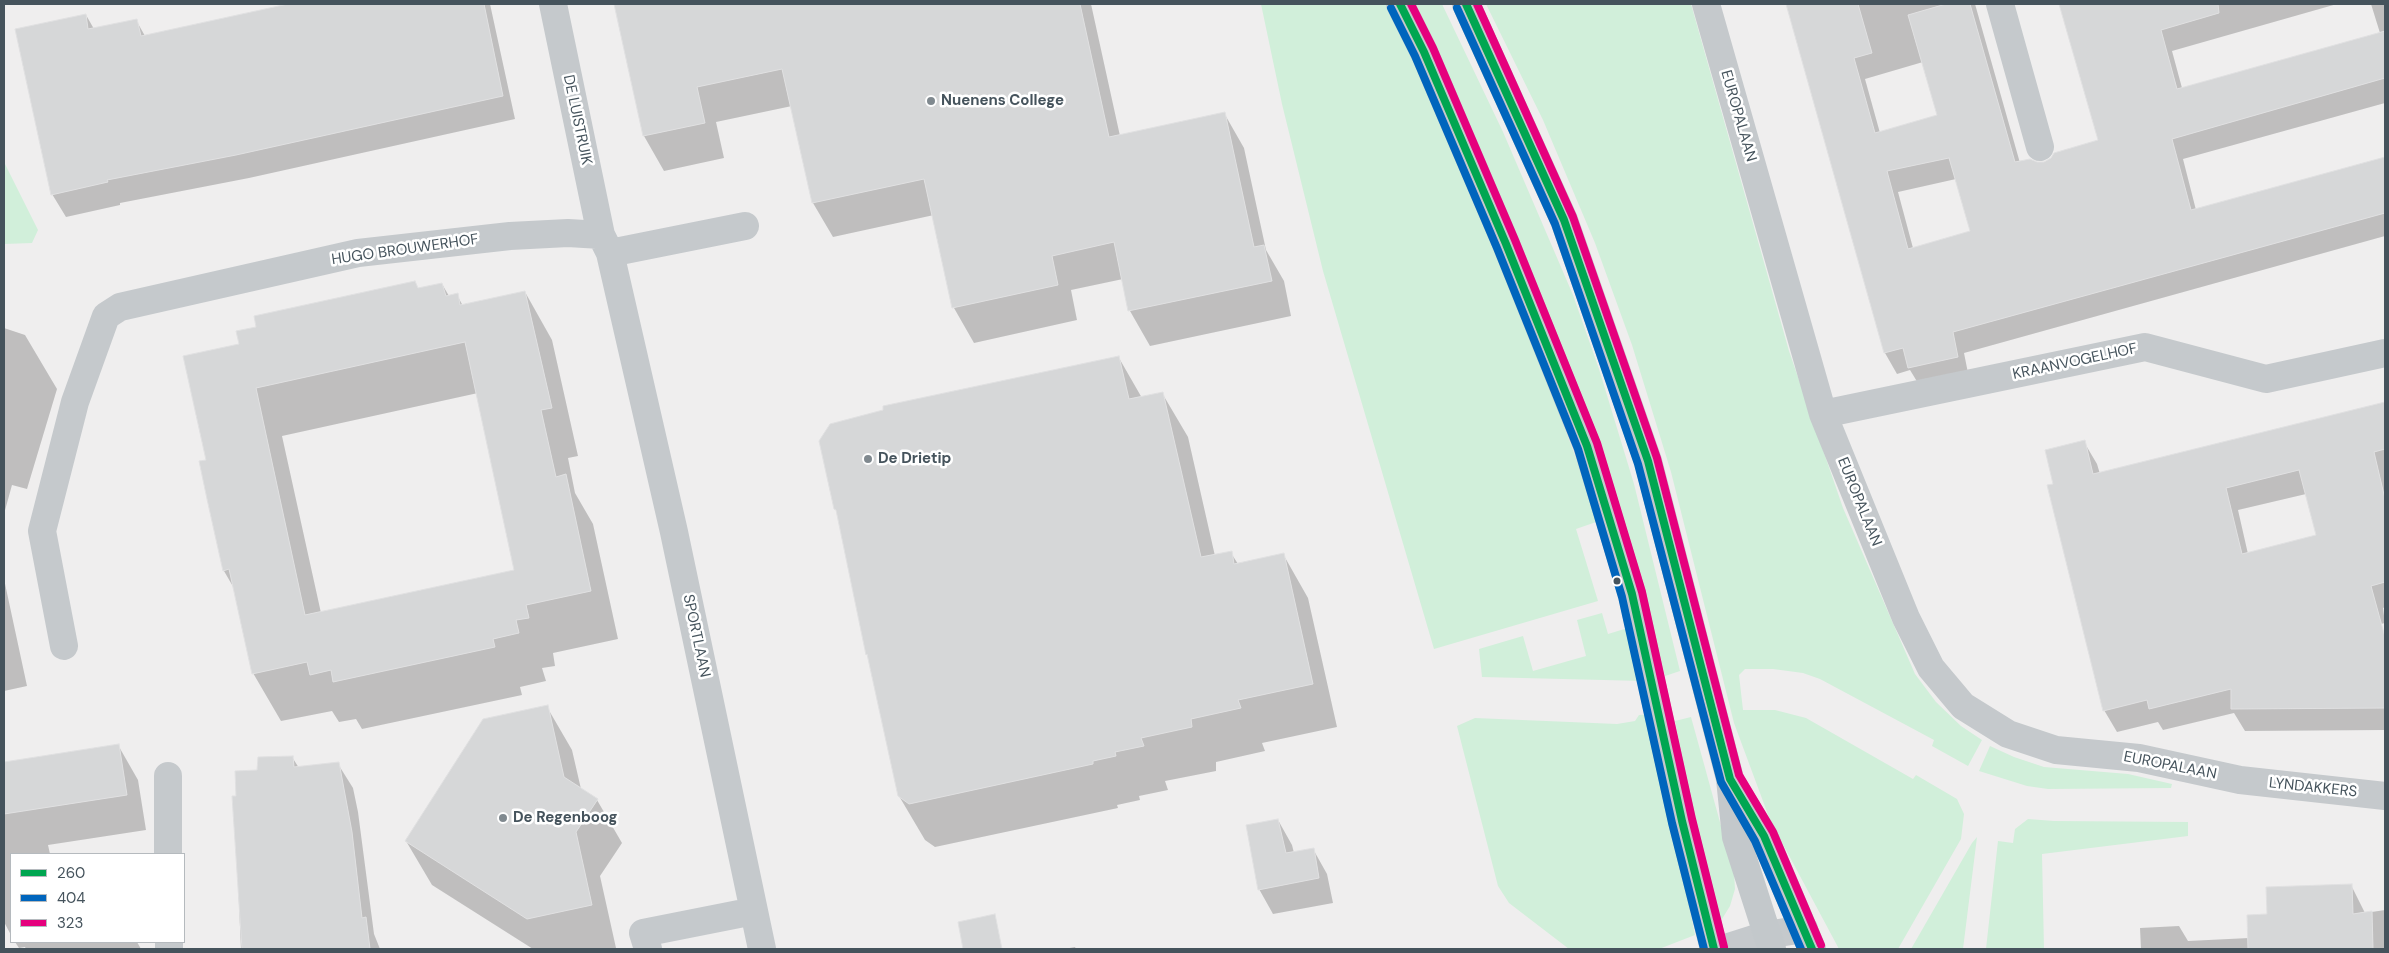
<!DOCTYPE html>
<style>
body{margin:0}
#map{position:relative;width:2389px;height:953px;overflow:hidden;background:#efeeee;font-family:"DM Sans",sans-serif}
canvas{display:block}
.frame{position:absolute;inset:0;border:5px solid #45535c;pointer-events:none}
.legend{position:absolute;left:10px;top:853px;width:175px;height:90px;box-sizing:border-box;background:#fff;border:1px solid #b5babe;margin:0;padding:6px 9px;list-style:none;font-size:15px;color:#45535c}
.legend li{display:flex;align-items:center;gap:10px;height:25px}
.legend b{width:25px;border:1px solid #b5babe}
</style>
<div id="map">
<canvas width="2389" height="953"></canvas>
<div class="frame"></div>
<ul class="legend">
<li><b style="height:6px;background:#00a651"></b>260</li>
<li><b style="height:6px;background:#0065bd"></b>404</li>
<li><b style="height:6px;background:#e5007d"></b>323</li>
</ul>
</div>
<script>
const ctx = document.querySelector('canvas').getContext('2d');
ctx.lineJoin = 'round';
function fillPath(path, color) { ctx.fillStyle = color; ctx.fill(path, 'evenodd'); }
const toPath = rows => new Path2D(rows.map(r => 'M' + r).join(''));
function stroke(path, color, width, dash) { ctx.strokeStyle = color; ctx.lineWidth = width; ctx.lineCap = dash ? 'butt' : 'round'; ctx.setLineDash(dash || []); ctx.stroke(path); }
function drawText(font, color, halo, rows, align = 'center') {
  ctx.font = font + ' "DM Sans",sans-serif'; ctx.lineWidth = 5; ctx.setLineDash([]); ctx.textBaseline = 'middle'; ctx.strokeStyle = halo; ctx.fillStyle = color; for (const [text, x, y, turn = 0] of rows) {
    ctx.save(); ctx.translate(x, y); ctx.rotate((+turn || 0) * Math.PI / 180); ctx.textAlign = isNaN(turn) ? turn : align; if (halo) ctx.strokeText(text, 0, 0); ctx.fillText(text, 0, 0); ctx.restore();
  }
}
const green = toPath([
 [1261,4,1387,4,1412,54,1518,301,1599,521,1576,529,1598,601,1434,649,1323,271,1282,104],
 [1410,4,1442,4,1503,132,1573,295,1599,369,1634,484,1680,671,1665,676,1627,542],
 [1486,4,1691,4,1789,351,1843,508,1915,674,1936,702,1961,726,1982,740,1968,766,1932,746,1934,740,1820,679,1803,673,1773,669,1745,669,1739,675,1743,710,1775,710,1806,718,1913,779,1916,775,1957,799,1964,814,1961,839,1898,949,1839,949,1770,820,1734,723,1671,472,1632,345,1595,243,1543,120],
 [4,162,38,230,32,243,4,244],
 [1602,613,1608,634,1631,627,1644,681,1482,677,1479,649,1523,636,1533,671,1586,656,1577,620],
 [1651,714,1695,935,1659,949,1569,949,1509,903,1498,886,1457,726,1475,718,1617,724,1635,721,1639,715],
 [1691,717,1734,873,1735,889,1730,906,1722,919,1717,921,1704,874,1675,721],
 [1990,746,2014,757,2044,767,2128,774,2172,784,2171,788,2048,789,2027,786,1979,771],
 [2028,819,2054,821,2188,822,2188,836,2042,854,2044,949,1986,949,1998,841,2013,843,2015,829],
 [1977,837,1963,949,1911,949,1972,843]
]);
const shadow = toPath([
 [294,4,333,4,336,10,366,4,490,4,515,119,249,178,120,203,120,205,66,217,52,194,86,15,94,29,136,20,145,36],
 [630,4,1091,4,1120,136,1224,113,1244,148,1266,250,1284,281,1291,316,1150,346,1130,311,1123,279,1071,290,1077,320,974,343,954,308,934,215,833,237,813,203,792,106,716,122,724,158,664,171,644,136,616,7],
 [1787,4,1975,4,2020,163,2044,163,2099,141,2062,7,2073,4,2337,4,2172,51,2182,88,2380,33,2371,4,2385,4,2385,103,2183,159,2196,210,2385,159,2385,236,1964,353,1969,378,1921,388,1910,370,1897,374,1885,353],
 [1923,62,1938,116,1880,133,1865,79],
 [1956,179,1972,232,1913,248,1898,192],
 [442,284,449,296,457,295,463,306,525,292,552,340,578,456,568,458,575,493,593,524,618,639,553,653,555,666,542,668,546,681,520,687,522,695,362,729,356,719,339,722,332,711,281,721,253,673,235,590,224,571,207,461,240,344,419,289],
 [478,393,516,571,321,613,282,436],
 [4,328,25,335,57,389,27,489,12,485,4,514],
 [1119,358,1142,398,1162,393,1188,437,1215,556,1231,553,1238,564,1283,554,1308,598,1337,727,1262,743,1265,751,1216,762,1216,771,1165,781,1168,790,1139,796,1140,800,1117,805,1118,808,935,847,925,840,899,796,838,514,835,508],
 [2385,403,2385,607,2383,608,2385,623,2297,645,2385,644,2385,730,2245,731,2234,713,2163,730,2158,722,2117,732,2104,710,2054,485,2084,442,2097,464,2100,474],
 [2306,494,2317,536,2248,554,2238,510],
 [4,579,27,686,4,691],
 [547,707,572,750,581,789,597,800,622,843,600,876,616,948,533,949,432,885,406,841],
 [118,745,138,780,146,830,48,845,50,854,11,854,11,935,4,922,4,764],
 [292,757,299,768,338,764,353,788,358,812,374,934,380,949,241,949,234,797,237,797,258,771],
 [1278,820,1292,845,1294,853,1313,849,1327,874,1333,903,1273,914,1259,889],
 [2351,885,2365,913,2385,910,2385,949,2141,949,2140,928,2179,926,2188,941,2249,938,2269,915],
 [15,942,137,942,141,949,26,949,25,947,19,948],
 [1075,947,1076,949,1064,949]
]);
const building = toPath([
 [288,4,484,4,503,96,236,155,107,180,108,182,51,195,15,29,86,14,88,29,137,19,141,36,288,4],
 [614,4,1080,4,1109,137,1225,112,1254,247,1264,245,1272,281,1128,311,1114,242,1052,256,1058,285,952,308,924,179,812,203,782,69,697,87,705,123,643,136,614,4],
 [1786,4,1858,4,1872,53,1854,58,1875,133,1937,115,1908,15,1946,4,1970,4,2015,162,2030,159,2037,162,2044,162,2051,158,2054,153,2098,140,2059,4,2218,4,2219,13,2161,30,2177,89,2385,31,2385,78,2172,139,2191,210,2385,157,2385,213,1953,332,1958,357,1908,368,1903,348,1884,353,1786,4],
 [1949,158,1970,231,1908,249,1887,171,1949,158],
 [415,281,418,288,442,283,446,296,458,293,460,305,525,291,552,408,541,410,556,477,566,474,591,591,526,605,529,618,516,620,519,633,493,639,495,647,333,682,331,670,310,675,307,662,252,674,229,569,223,571,207,499,199,461,206,460,183,356,239,344,236,331,256,327,254,316,415,281],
 [465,342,514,570,305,615,256,388,465,342],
 [1119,356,1129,399,1163,392,1201,557,1232,551,1234,564,1284,553,1313,684,1238,700,1241,708,1191,719,1192,727,1141,738,1144,746,1115,752,1116,756,1093,761,1093,764,909,804,898,796,867,654,866,655,836,510,834,509,819,441,830,424,883,410,883,406,1119,356],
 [2385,402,2385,449,2374,452,2385,499,2385,582,2371,586,2385,637,2385,708,2231,709,2231,689,2149,709,2147,700,2103,711,2047,485,2053,484,2045,450,2085,440,2093,474,2385,402],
 [2299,470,2316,535,2242,554,2226,488,2299,470],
 [548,705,564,777,598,799,576,832,592,905,527,919,405,841,483,719,548,705],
 [119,744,127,795,4,814,4,762,119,744],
 [293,756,294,767,339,762,352,832,362,918,366,917,370,949,242,949,232,796,236,796,235,771,257,770,258,757,293,756],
 [1278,819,1286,853,1314,848,1319,878,1258,890,1246,825,1278,819],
 [2352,884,2353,914,2372,911,2373,949,2248,949,2247,915,2267,914,2266,887,2352,884],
 [995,914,1002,949,963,949,958,922,995,914]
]);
const minor = toPath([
 [553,4,601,235],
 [1400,4,1424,52,1506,244,1587,446,1632,594,1682,821,1714,949],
 [1706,4,1823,414,1906,618,1931,668,1963,706,2008,734,2056,750,2139,758,2240,780,2385,796],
 [2000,4,2040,147],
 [610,253,745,226],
 [1823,414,2145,347,2266,379,2385,353],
 [64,646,42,531,75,402,106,316,120,307,358,253,510,236,568,233,601,235,610,253,674,532,762,949],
 [168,776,168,854],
 [169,942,169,949],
 [648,949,643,933,754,911],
 [1722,949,1766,935,1804,929]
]);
const major = toPath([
 [1466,4,1564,220,1648,461,1730,779,1736,837,1772,949],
 [1734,787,1764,836,1812,949]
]);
const bus1 = toPath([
 [1400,4,1424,52,1506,244,1587,446,1632,594,1682,821,1714,949],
 [1466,4,1564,220,1648,461,1730,779,1764,836,1812,949]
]);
const bus2 = toPath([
 [1391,8,1415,56,1497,248,1578,449,1622,597,1672,823,1704,949],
 [1457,8,1555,224,1638,464,1721,782,1755,841,1801,949]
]);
const bus3 = toPath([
 [1411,4,1433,48,1515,240,1597,443,1642,592,1692,819,1724,947],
 [1477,4,1573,217,1657,458,1739,775,1773,832,1821,945]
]);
const markers = [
 [931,101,5,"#80898f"],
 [868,459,5,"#80898f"],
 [1617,581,4.5,"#45535c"],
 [503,818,5,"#80898f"]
];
const poiNames = [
 ["Nuenens College",941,101],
 ["De Drietip",878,459],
 ["De Regenboog",513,818]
];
const streetNames = [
 ["EUROPALAAN",1738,116,74],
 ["DE LUISTRUIK",577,120,78],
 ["HUGO BROUWERHOF",405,250,-8],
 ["KRAANVOGELHOF",2075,362,-12],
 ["EUROPALAAN",1859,502,68],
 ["SPORTLAAN",696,636,78],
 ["EUROPALAAN",2170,766,11],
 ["LYNDAKKERS",2313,788,6]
];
fillPath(green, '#d1efda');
fillPath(shadow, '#0003');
fillPath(building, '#d6d7d8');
stroke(building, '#e0e0e1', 1);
stroke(minor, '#c5c9cc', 28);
stroke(major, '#c3c8cb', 28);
stroke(bus1, '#00a651', 8);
stroke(bus2, '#0065bd', 8);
stroke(bus3, '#e5007d', 8);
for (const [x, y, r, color] of markers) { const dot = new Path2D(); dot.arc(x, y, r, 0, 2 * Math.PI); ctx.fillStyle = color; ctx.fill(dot); stroke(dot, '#fff', 2); }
drawText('bold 15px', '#45535c', '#fff', poiNames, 'left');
drawText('15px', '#45535c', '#fff', streetNames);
</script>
